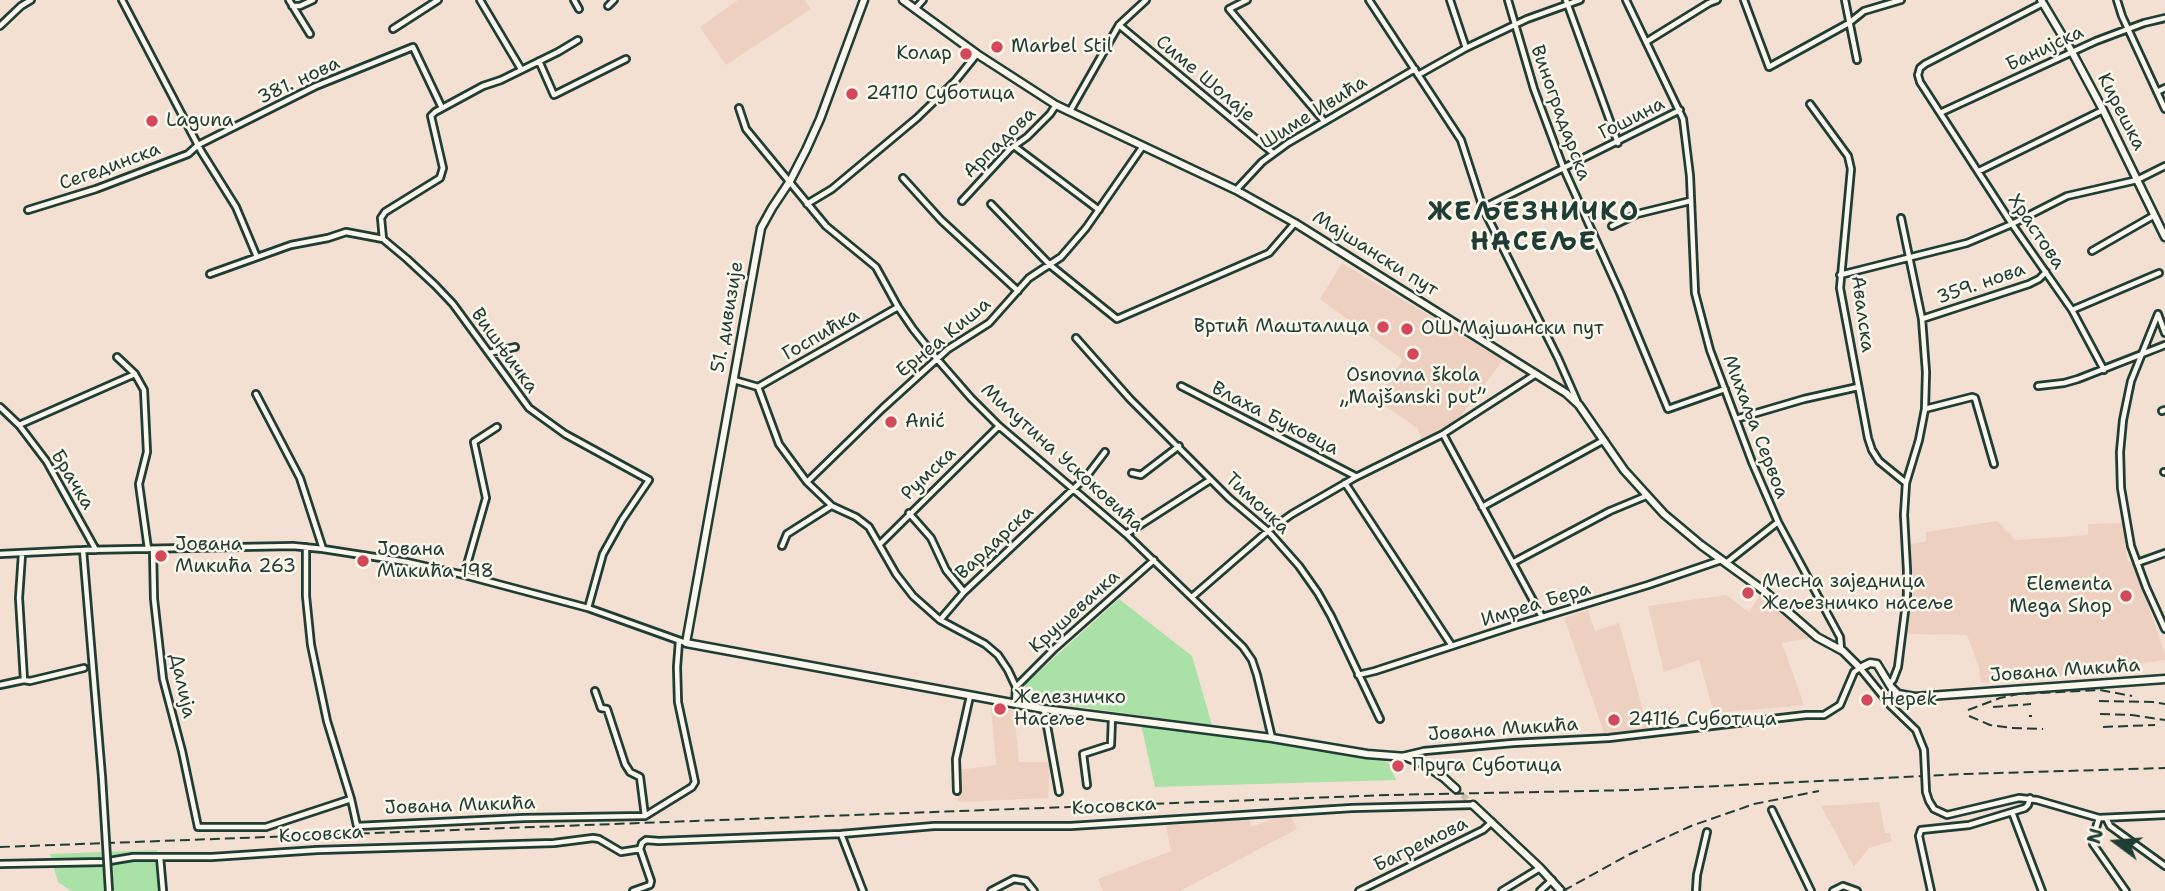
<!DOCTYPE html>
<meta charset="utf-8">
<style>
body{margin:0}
#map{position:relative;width:2165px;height:891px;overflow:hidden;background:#f3e0d2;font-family:"Shantell Sans",sans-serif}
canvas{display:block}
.north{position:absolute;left:2081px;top:807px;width:70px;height:70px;-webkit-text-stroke:5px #fbf7ec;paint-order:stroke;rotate:286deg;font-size:19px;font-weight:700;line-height:28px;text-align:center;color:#1f3d34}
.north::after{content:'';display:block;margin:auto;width:24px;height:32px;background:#1f3d34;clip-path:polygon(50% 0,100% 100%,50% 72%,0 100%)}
</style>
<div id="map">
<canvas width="2165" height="891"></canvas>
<div class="north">N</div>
</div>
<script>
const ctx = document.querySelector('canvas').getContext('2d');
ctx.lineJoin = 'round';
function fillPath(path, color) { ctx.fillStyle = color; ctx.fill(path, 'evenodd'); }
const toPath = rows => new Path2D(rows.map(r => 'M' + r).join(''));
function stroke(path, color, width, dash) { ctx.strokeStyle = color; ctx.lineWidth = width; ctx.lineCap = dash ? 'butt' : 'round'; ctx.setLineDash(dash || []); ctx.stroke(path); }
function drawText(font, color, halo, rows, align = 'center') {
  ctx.font = font + ' "Shantell Sans",sans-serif'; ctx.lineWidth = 5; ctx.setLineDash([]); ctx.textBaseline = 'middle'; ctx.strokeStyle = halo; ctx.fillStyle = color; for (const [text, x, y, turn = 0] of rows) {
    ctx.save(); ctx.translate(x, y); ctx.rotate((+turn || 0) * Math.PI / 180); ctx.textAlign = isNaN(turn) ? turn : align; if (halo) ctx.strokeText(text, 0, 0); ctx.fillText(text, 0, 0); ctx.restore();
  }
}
const built = toPath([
 [738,0,805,0,811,9,726,65,700,27],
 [1342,263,1503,360,1457,421,1422,440,1417,428,1375,399,1403,360,1320,299],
 [1997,521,2016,540,2088,535,2088,524,2122,523,2128,562,2133,561,2165,654,2165,660,2135,664,2136,669,1981,683,1979,667,1967,635,1900,634,1902,546,1926,541,1926,532],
 [1762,592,1814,637,1782,643,1804,705,1714,713,1699,660,1664,672,1648,606,1726,595,1749,612],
 [1588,610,1595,631,1619,623,1649,732,1606,738,1564,618],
 [991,708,1014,710,1019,762,1050,762,1048,798,958,802,958,770,996,765],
 [1879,802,1885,833,1890,833,1892,841,1869,848,1854,867,1821,806],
 [1290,813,1297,829,1180,891,1103,891,1098,879,1171,851,1166,826,1249,817,1251,827]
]);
const green = toPath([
 [1119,599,1192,656,1212,725,1029,700,1025,684],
 [1140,720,1226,736,1281,742,1388,762,1396,780,1155,787],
 [157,850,160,891,71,891,58,882,50,854]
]);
const secondaryTunnel = toPath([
 [1456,789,1473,805]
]);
const street = toPath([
 [122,0,201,151,236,207,257,257],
 [289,0,310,34],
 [480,0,521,69],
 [574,0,579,9],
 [1247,0,1229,9,1324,121],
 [1369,0,1461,140,1483,208,1558,358,1577,401],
 [1450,0,1466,48],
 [1508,0,1534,89,1563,167,1620,293,1668,409,1725,389],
 [1566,0,1618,143],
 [1626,0,1683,119,1690,176,1695,293,1710,350,1752,462,1778,522,1840,637,1841,649],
 [1744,0,1769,67,1849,23,1864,11,1901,0],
 [1845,0,1857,60],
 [2117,0,2122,16,2165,109],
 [2043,3,1925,64,1920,68,1918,75,1920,82,2012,224,2072,310,2104,370],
 [292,6,300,6,313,0],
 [608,6,614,0],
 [915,9,923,0],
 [1119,25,1273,153],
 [0,26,21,6,31,0],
 [393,29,438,0],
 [1646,42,1709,3,1717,0],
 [539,61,554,95,626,59],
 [1418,75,1466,48,1527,19,1580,0],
 [2157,92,2165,88],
 [1810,104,1848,156,1851,169,1840,288,1868,438,1872,450,1879,461,1906,483],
 [739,108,746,129,826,226,876,267,898,307,913,329,937,359,971,398,999,426,1126,534,1243,647,1252,660,1257,675,1272,738],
 [1070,111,1119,25,1146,0],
 [1940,113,2096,41,2144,23,2165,18],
 [1014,146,1099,210],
 [1979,171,2103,110],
 [903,178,941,220,1018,291],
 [1236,190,1262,162,1288,143,1415,69],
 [962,201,1010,149,1027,137,1050,114,1056,105],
 [807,204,832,189,917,118,956,80,977,54],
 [991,204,1050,265,1117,319,1269,253,1295,223],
 [1483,208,1680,110],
 [28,210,96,189,188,154,198,145,316,86,413,47,442,108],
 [1612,226,1637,214,1690,201],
 [383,239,381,218,385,212,440,178,443,168,431,116,435,112,483,86,501,80,558,52,578,40],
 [2092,251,2153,216],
 [210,274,291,245,328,238,346,232,383,239,407,259,435,285,453,304,529,408,565,434,649,480,622,520,603,554,588,608],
 [1840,275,1967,243,2012,224,2067,196,2137,180,2165,166],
 [2072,310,2159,273],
 [2158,314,2131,381,2123,420,2120,452,2121,488,2131,546,2146,587,2165,629],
 [2158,314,2165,333],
 [1922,319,2029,284,2039,279,2046,272],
 [1076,338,1130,399,1229,498,1268,531,1299,566,1318,593,1331,616,1380,719],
 [489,353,515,347],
 [117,357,135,374,144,390,147,452,139,484,148,549],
 [734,380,758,387,779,444,807,482,832,506,856,517,869,527,896,574,913,596,940,620,985,644,998,655,1008,670,1016,687,1015,704],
 [1181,386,1355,476],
 [2038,386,2064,383,2078,379,2165,345],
 [758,387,898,307],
 [256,394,300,478,323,549],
 [0,407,19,425,47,462,96,550],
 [1925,409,1972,397,1975,398,1994,464],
 [2162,411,2165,410],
 [1736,419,1804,399,1858,387],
 [19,425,135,374],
 [1443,434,1542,617],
 [2164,472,2165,472],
 [1132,473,1141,475,1179,446],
 [807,482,883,408,948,349,989,323,1029,278,1061,257,1086,228,1143,146],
 [1345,483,1452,646],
 [1482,507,1604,440],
 [909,513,931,538,946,570,964,592],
 [1126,534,1210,480],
 [880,544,999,426],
 [782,546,787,534,831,506],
 [306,547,306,596,311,645,327,721,351,799,357,826,524,818,645,816,692,787,695,782,678,702,677,667,679,641],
 [153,549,154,599,163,679,182,751,198,827,266,827,351,799],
 [83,550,102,777],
 [0,554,83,550,293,546,323,549,407,562,464,575,588,608,686,643],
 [22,554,19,598,24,680],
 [1514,562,1610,511,1646,496],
 [1726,563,1778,522],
 [2137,563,2165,553],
 [464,575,486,498,474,442,497,427],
 [1192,597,1268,531,1292,514,1356,477,1443,434,1536,374],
 [940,620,964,592,1086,477,1105,452],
 [1358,675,1375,671,1513,626,1648,585,1721,560],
 [1889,684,1893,680,1898,667,1907,595,1907,570,1904,515,1906,483,1919,440,1925,409,1926,372,1922,319,1901,218],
 [0,685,24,680,30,681,84,668],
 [1016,687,1055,648,1154,560],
 [595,691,601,708,607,709,625,764,630,772,640,777,645,816],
 [1044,709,1059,792],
 [1403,756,1424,751,1513,743,1609,738,1806,715,1824,715,1840,705,1854,672,1860,668,1891,706,1916,730,1924,750],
 [1087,785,1083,754,1111,745,1112,718],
 [957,791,956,759,970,696],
 [1926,792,1929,801,1934,809,1947,815,2019,798,2037,800,2099,818,2165,815],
 [1772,810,1811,891],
 [2012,812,2042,891],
 [2099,818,2093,838,2093,844,2126,891],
 [2106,818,2110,826,2165,866],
 [841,834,863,891],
 [160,857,163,891],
 [0,864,103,862,133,857,212,857,317,850,554,843,593,838,599,839,621,852,640,849],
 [633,891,650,885,651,881,640,849,642,843,646,840,659,841,841,834,934,826,1071,826,1352,808,1473,805],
 [991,891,1014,879,1026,881,1034,891],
 [1359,891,1483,830,1492,822],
 [1502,891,1540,868],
 [1540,891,1552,880],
 [1696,891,1697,875,1707,832],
 [1833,891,1843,886,1857,891],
 [1931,891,1919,836,1921,830,1969,825,2012,812,2025,808,2028,805,2030,798]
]);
const secondary = toPath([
 [864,0,820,119,806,150,790,181,772,208,761,228,686,643,1044,709,1272,738,1367,754,1406,757,1424,764,1444,778,1456,789],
 [903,0,977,54,1056,105,1236,190,1295,223,1566,393,1579,405,1624,470,1664,514,1701,545,1763,590,1817,637,1843,651,1860,668,1870,663,1877,664,1891,687,1898,694,1915,697,2165,679],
 [2041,0,2072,52,2103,110,2165,237],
 [1473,805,1540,868,1561,891]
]);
const rail = toPath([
 [2099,701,2153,702,2165,704],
 [1993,707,2031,704],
 [1968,710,2000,698,2018,694,2100,690,2132,696],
 [2100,714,2132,715,2165,720],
 [1969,716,1990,725,2012,728,2043,729],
 [2029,716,2032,716],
 [2103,727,2155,725],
 [0,847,1388,795,1634,790,1966,774,2165,768],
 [1563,891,1630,854,1691,826,1754,804,1819,791]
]);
const streetBridge = toPath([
 [1924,750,1926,792],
 [102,777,109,891]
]);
const markers = [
 [997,47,7,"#d1495b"],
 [966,54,7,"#d1495b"],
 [852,94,7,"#d1495b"],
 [152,121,7,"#d1495b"],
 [1383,327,7,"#d1495b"],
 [1407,329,7,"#d1495b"],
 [1413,354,7,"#d1495b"],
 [891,422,7,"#d1495b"],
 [161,556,7,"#d1495b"],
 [363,561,7,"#d1495b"],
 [1748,593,7,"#d1495b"],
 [2126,596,7,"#d1495b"],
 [1867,700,7,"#d1495b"],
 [1000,709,7,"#d1495b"],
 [1614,720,7,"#d1495b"],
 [1398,766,7,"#d1495b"]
];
const poiNames = [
 ["Marbel Stil",1011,47],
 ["Колар",952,54,"right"],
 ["24110 Суботица",866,94],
 ["Laguna",166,121],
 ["Вртић Машталица",1369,327,"right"],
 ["ОШ Мајшански пут",1421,329],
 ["Osnovna škola",1413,376,"center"],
 ["„Majšanski put”",1413,398,"center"],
 ["Anić",905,422],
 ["Јована",175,545],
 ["Микића 263",175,567],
 ["Јована",377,550],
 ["Микића 198",377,572],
 ["Месна заједница",1762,582],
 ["Жељезничко насеље",1762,604],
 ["Elementa",2112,585,"right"],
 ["Mega Shop",2112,607,"right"],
 ["Железничко",1014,698],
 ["Насеље",1014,720],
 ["Hepek",1881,700],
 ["24116 Суботица",1628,720],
 ["Пруга Суботица",1412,766]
];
const streetNames = [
 ["Банијска",2045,49,-25],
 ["Симе Шолаје",1205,79,40],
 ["381. нова",299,81,-25],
 ["Кирешка",2121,112,63],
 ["Шиме Ивића",1314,113,-32],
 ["Виноградарска",1560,113,70],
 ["Гошина",1632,119,-27],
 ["Арпадова",1000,143,-44],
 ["Сегединска",110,167,-20],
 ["Храстова",2036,232,56],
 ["Мајшански пут",1375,254,32],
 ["359. нова",1981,284,-19],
 ["Авалска",1862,314,82],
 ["51. дивизије",728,317,-80],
 ["Госпићка",821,335,-30],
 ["Ернеа Киша",944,338,-39],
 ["Вишњичка",504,351,54],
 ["Влаха Буковца",1275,419,27],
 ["Михаља Сервоа",1755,427,69],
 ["Милутина Ускоковића",1062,458,42],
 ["Румска",929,474,-44],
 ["Брачка",72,480,59],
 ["Тимочка",1257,504,43],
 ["Вардарска",995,543,-43],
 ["Имреа Бера",1536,605,-17],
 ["Крушевачка",1075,612,-42],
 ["Јована Микића",2065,671,-4],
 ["Далија",182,686,78],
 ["Јована Микића",1503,730,-4],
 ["Јована Микића",460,806,-2],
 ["Косовска",1114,807,-3],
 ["Косовска",321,835,-3],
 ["Багремова",1421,845,-26]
];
const districtNames = [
 ["ЖЕЉЕЗНИЧКО",1534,213],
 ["НАСЕЉЕ",1534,243]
];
fillPath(built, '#edd0bf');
fillPath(green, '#a9e1a6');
stroke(secondaryTunnel, '#c9bfb2', 6, [6, 3]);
stroke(street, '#1f3d34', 10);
stroke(secondary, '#1f3d34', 11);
stroke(street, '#fbf7ec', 4.5);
stroke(secondary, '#fbf7ec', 6);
stroke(rail, '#1f3d34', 2, [10, 5]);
stroke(streetBridge, '#1f3d34', 10, []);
stroke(streetBridge, '#fbf7ec', 4.5);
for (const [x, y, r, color] of markers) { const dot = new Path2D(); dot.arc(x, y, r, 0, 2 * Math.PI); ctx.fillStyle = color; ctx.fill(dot); stroke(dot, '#fbf7ec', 2.5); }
drawText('19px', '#1f3d34', '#fbf7ec', poiNames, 'left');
drawText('19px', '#1f3d34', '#fbf7ec', streetNames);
ctx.letterSpacing = '2px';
drawText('bold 26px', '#1f3d34', '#fbf7ec', districtNames);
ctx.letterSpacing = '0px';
</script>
